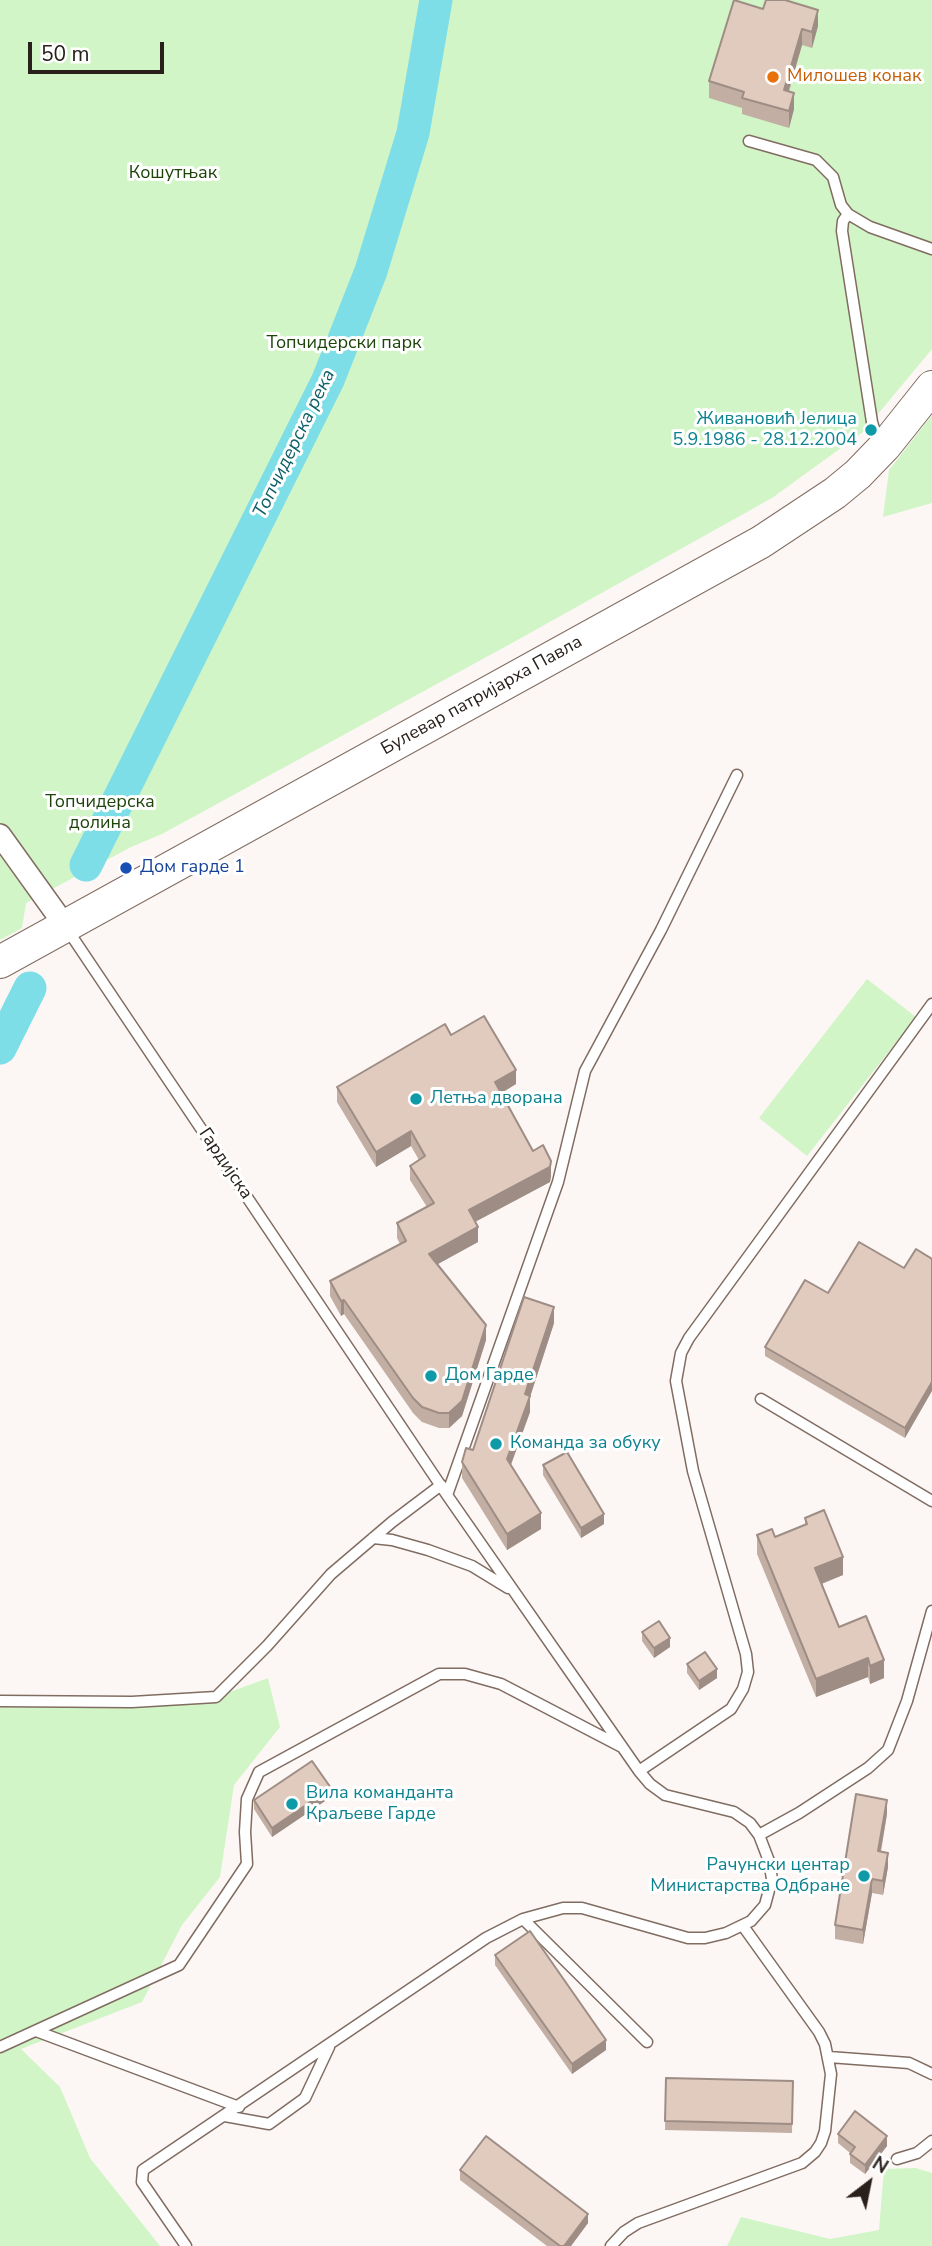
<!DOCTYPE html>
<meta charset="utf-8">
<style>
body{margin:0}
#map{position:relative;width:932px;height:2246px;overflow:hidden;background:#fcf7f5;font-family:"Nunito Sans",sans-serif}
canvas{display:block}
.north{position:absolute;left:834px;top:2148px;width:70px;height:70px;-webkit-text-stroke:5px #fff;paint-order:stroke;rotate:32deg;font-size:19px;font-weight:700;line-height:28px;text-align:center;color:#29201b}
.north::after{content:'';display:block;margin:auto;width:24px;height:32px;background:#29201b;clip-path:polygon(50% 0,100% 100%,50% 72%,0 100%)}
.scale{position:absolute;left:28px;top:42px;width:136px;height:32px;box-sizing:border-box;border:4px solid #29201b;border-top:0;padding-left:9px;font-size:21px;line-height:24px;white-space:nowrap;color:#29201b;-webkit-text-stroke:5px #fff;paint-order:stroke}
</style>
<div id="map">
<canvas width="932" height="2246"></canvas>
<div class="north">N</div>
<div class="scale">50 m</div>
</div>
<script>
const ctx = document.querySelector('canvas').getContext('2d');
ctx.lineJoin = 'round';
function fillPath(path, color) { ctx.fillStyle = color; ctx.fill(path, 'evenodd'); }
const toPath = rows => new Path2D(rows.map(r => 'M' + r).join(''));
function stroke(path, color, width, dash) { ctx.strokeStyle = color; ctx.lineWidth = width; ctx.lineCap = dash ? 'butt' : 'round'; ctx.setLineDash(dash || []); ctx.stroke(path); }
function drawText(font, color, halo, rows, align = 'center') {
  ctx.font = font + ' "Nunito Sans",sans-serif'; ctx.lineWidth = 6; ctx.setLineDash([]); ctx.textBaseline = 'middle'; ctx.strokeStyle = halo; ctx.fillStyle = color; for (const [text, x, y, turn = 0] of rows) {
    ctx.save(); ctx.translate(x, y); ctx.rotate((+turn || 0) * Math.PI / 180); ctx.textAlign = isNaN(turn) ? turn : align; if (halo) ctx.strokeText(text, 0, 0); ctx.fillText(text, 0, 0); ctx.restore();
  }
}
const green = toPath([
 [0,0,932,0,932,349,863,432,772,498,512,643,162,834,131,847,26,903,22,928,0,940],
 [932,415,932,503,883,517,889,470],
 [867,979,916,1017,807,1156,759,1118],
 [268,1678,280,1727,234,1785,220,1877,182,1925,142,2002,21,2049,60,2087,90,2158,160,2246,0,2246,0,1701,216,1697],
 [916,2168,932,2173,932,2246,727,2246,741,2217,830,2239,879,2230,884,2169]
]);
const river = toPath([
 [86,865,328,380,371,271,413,133,436,0],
 [0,1048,30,988]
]);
const lane = toPath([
 [749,141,816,160,833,177,841,205,848,214,870,227,932,249],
 [848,214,843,221,842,231,872,422,875,432,882,443],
 [67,929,447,1495,639,1771,650,1784,665,1795,734,1812,750,1823,759,1835,769,1861,772,1879,765,1905,751,1921,726,1933,705,1938,688,1938,582,1908,563,1908,523,1919,486,1938,143,2170,142,2182,186,2246],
 [761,1399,932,1501],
 [447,1495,558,1182,585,1071,661,930,737,775],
 [373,1538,392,1540,428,1550,472,1566,508,1588],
 [0,1701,132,1702,216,1697,267,1646,331,1574,392,1522,441,1485],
 [639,1771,731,1709,743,1689,748,1672,746,1654,693,1471,676,1381,681,1353,689,1338,932,1004],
 [759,1835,799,1813,868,1768,888,1750,907,1701,932,1611],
 [523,1919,647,2042],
 [36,2031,239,2107],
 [0,2047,179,1965,247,1864,245,1832,247,1799,259,1772,439,1674,465,1674,501,1684,622,1747],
 [829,2057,909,2063,932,2074],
 [225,2116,269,2124,305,2098,329,2047],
 [897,2159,917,2153,932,2141],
 [611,2246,624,2232,638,2223,802,2163,815,2152,821,2143,825,2131,831,2074,825,2044,819,2032,743,1926]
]);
const street = toPath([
 [0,835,66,927]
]);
const secondary = toPath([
 [0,962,761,542,835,493,858,474,885,446,932,387]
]);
const wall = toPath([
 [763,9,818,26,812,48,802,45,789,92,794,109,789,128,742,114,742,108,709,98,709,81],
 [451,1035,516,1084,501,1093,533,1151,551,1176,550,1182,475,1222,478,1242,437,1264,486,1340,462,1416,449,1428,439,1428,422,1422,413,1413,344,1314,341,1316,330,1296,330,1281,400,1244,397,1238,397,1223,427,1207,410,1180,410,1166,419,1160,411,1146,376,1167,337,1102,337,1087],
 [932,1259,905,1438,765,1356,765,1347,828,1293],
 [554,1323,530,1397,530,1412,511,1465,541,1529,507,1550,462,1478,462,1462,473,1450],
 [543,1465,604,1524,581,1538,543,1475],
 [805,1518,843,1575,822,1584,839,1627,866,1616,884,1678,870,1684,868,1677,816,1697,757,1554,757,1535,775,1537,805,1525],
 [642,1632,670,1647,654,1658,642,1641],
 [687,1664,717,1678,699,1690,687,1673],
 [331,1797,272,1837,254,1809,254,1800],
 [887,1814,881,1852,888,1867,883,1895,872,1893,863,1944,835,1939,835,1925],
 [495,1955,606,2050,572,2074,495,1965],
 [666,2078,793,2081,792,2133,665,2130],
 [838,2134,887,2146,865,2174,850,2163,850,2153,838,2143],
 [460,2170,588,2223,571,2246,547,2246,460,2180]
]);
const shadedWall = toPath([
 [818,10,818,26,812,48,812,32],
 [802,29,802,45,784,106,784,90],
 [794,93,794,109,789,128,789,111],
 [516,1070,516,1084,495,1097,495,1082],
 [411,1131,411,1146,376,1167,376,1152],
 [551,1161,551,1176,550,1182,469,1225,469,1210],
 [478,1227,478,1242,429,1269,429,1254],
 [344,1300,344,1314,341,1316,341,1301],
 [554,1307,554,1323,530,1397,530,1412,507,1475,507,1459,525,1394],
 [486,1325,486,1340,462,1416,449,1428,449,1413],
 [932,1382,932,1391,905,1438,905,1428],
 [541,1513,541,1529,507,1550,507,1534],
 [604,1514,604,1524,581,1538,581,1528],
 [843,1557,843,1575,815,1586,815,1568],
 [670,1638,670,1647,654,1658,654,1648],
 [868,1658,868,1677,816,1697,816,1679],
 [884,1660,884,1678,870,1684,870,1666],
 [717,1669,717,1678,699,1690,699,1681],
 [331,1788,331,1797,272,1837,272,1828],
 [887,1800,887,1814,878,1865,878,1851],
 [888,1853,888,1867,883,1895,883,1881],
 [872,1879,872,1893,863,1944,863,1930],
 [606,2040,606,2050,572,2074,572,2064],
 [887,2136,887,2146,865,2174,865,2165],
 [588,2214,588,2223,571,2246,564,2246]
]);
const building = toPath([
 [734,0,763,9,766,0,785,0,818,10,812,32,802,29,784,90,794,93,789,111,742,98,744,92,709,81,734,0],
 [484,1016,516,1070,495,1082,533,1151,543,1145,551,1161,550,1167,469,1210,478,1227,429,1254,486,1325,462,1401,449,1413,439,1413,422,1407,413,1398,344,1300,341,1301,330,1281,406,1241,397,1223,434,1203,410,1166,425,1156,411,1131,376,1152,337,1087,445,1024,451,1035,484,1016],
 [859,1242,904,1268,916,1249,932,1259,932,1382,905,1428,765,1347,805,1280,828,1293,859,1242],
 [524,1297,554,1307,525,1394,530,1396,507,1459,541,1513,507,1534,462,1462,466,1448,473,1450,524,1297],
 [567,1452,604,1514,581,1528,543,1465,567,1452],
 [824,1510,843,1557,815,1568,839,1627,866,1616,884,1660,870,1666,868,1658,816,1679,757,1535,772,1529,775,1537,807,1524,805,1518,824,1510],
 [659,1621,670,1638,654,1648,642,1632,659,1621],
 [705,1652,717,1669,699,1681,687,1664,705,1652],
 [312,1761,331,1788,272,1828,254,1800,312,1761],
 [856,1794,887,1800,878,1851,888,1853,883,1881,872,1879,863,1930,835,1925,856,1794],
 [530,1931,606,2040,572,2064,495,1955,530,1931],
 [666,2078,793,2081,792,2124,665,2121,666,2078],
 [855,2111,887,2136,865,2165,850,2154,855,2147,838,2134,855,2111],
 [486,2136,588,2214,564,2246,560,2246,460,2170,486,2136]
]);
const markers = [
 [773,77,7,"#e8710a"],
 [871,430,7,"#0f9aa8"],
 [126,868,7,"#1a4fb4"],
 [416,1099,7,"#0f9aa8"],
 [431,1376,7,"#0f9aa8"],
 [496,1444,7,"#0f9aa8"],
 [292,1804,7,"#0f9aa8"],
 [864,1876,7,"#0f9aa8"]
];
const foodNames = [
 ["Милошев конак",787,77]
];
const parkNames = [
 ["Кошутњак",173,174],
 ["Топчидерски парк",344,344],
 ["Топчидерска",100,803],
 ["долина",100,824]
];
const cultureNames = [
 ["Живановић Јелица",857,420,"right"],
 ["5.9.1986 - 28.12.2004",857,441,"right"],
 ["Летња дворана",430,1099],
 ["Дом Гарде",445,1376],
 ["Команда за обуку",510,1444],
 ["Вила команданта",306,1794],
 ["Краљеве Гарде",306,1815],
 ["Рачунски центар",850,1866,"right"],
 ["Министарства Одбране",850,1887,"right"]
];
const streetNames = [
 ["Булевар патријарха Павла",482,696,-29],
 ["Гардијска",225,1164,56]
];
const transitNames = [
 ["Дом гарде 1",140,868]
];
const waterNames = [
 ["Топчидерска река",295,444,-64]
];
fillPath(green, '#d1f5c6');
stroke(river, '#7edee7', 33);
stroke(lane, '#816c61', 13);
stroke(street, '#816c61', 24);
stroke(secondary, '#816c61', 34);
stroke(lane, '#fff', 10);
stroke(street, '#fff', 21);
stroke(secondary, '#fff', 32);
fillPath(wall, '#c2aea3');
fillPath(shadedWall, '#9e8d85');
fillPath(building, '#e1cabe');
stroke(building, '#9e8d85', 2);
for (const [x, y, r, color] of markers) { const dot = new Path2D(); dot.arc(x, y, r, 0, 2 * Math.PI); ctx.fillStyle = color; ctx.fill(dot); stroke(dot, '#fff', 2.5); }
drawText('18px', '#c56008', '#fff', foodNames, 'left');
drawText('18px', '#1d450a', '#fff', parkNames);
drawText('18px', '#0d838f', '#fff', cultureNames, 'left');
drawText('18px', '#29201b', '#fff', streetNames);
drawText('18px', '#164399', '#fff', transitNames, 'left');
drawText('italic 19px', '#0e6168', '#fff', waterNames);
</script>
